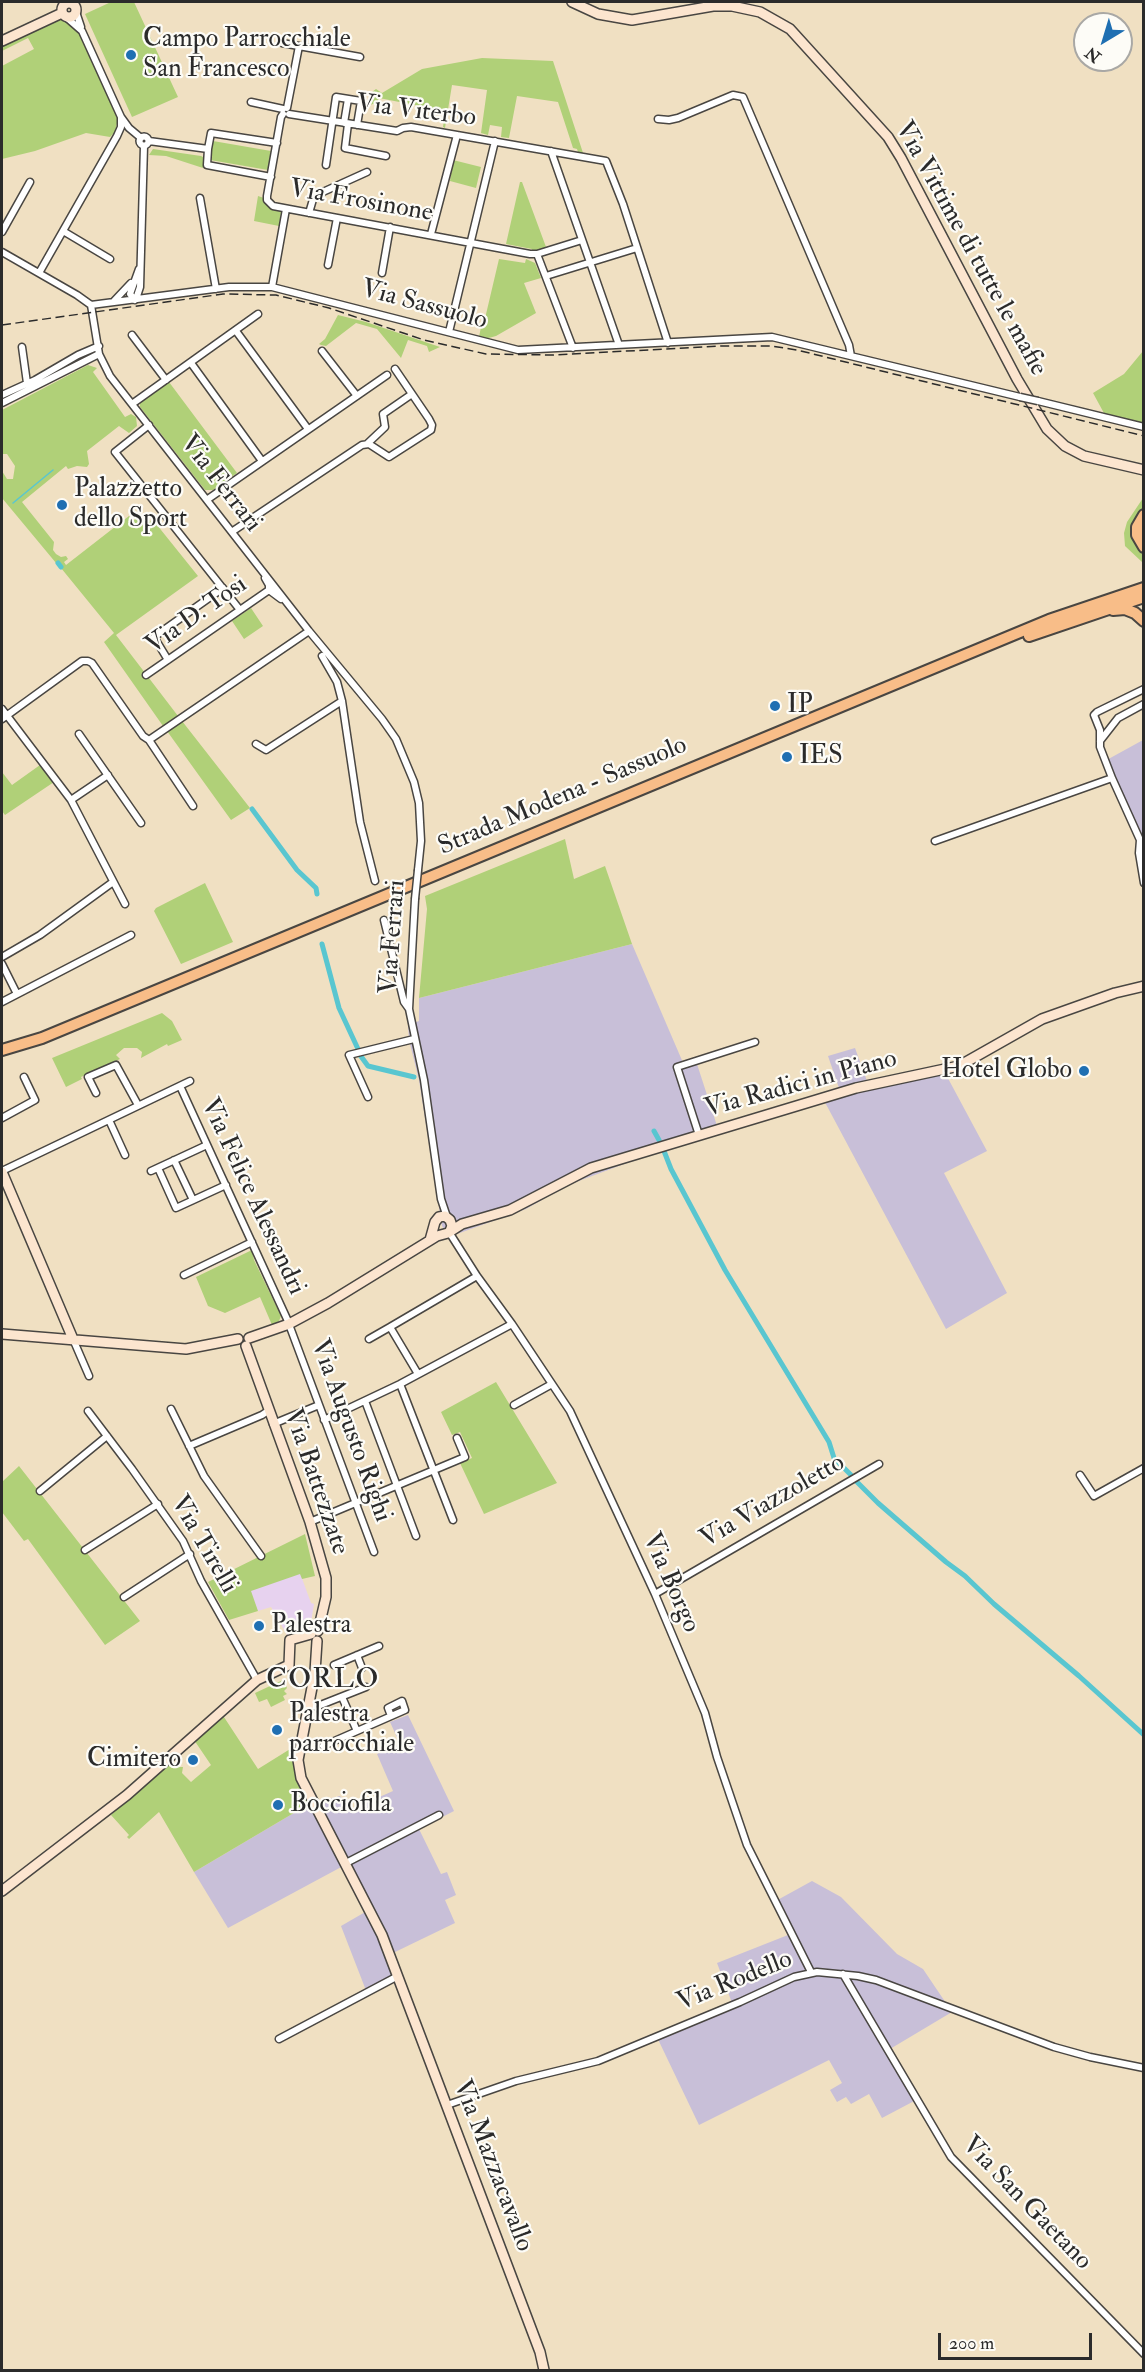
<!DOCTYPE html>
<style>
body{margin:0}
#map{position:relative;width:1145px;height:2372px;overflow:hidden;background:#f0e0c2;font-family:"IM FELL Double Pica",serif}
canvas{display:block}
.frame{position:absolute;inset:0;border:3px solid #2b2b2b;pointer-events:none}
.north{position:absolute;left:1073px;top:12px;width:60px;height:60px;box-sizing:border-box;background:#fdfcf7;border:2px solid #a9a8a5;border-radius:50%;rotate:218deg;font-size:16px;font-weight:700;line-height:24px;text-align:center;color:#2b2b2b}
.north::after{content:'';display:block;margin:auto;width:21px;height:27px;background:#1f6fb2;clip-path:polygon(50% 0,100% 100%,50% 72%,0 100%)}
.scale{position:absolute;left:938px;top:2333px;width:154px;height:27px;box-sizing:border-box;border:3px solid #2b2b2b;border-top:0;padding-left:8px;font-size:18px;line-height:21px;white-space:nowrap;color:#2b2b2b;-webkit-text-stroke:4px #fdfcf7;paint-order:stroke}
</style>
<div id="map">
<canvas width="1145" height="2372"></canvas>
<div class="frame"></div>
<div class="north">N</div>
<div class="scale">200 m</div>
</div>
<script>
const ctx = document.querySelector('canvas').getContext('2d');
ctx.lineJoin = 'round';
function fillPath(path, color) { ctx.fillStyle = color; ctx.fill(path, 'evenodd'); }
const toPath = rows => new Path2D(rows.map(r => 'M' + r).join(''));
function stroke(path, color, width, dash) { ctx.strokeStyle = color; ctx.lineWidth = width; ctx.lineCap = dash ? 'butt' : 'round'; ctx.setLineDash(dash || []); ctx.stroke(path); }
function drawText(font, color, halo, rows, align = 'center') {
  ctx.font = font + ' "IM FELL Double Pica",serif'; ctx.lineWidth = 4.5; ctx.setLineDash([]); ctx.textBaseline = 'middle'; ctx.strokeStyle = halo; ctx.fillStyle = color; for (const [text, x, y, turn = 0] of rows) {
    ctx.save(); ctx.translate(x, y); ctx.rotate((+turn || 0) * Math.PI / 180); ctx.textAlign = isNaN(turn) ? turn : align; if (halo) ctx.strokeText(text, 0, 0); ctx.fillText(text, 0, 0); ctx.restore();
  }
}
const built = toPath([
 [300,1573,311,1603,314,1604,310,1628,287,1635,271,1607,258,1611,250,1591]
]);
const industrial = toPath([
 [1143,740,1144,845,1140,847,1103,762],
 [632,944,684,1065,697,1064,719,1132,659,1151,568,1185,526,1209,457,1234,445,1230,442,1226,419,1080,409,1040,408,1025,419,1021,419,998],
 [855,1048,867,1081,943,1069,987,1151,944,1173,1007,1293,946,1329,820,1093,839,1088,828,1056],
 [408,1715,454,1811,419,1829,441,1874,447,1872,456,1895,445,1900,455,1923,393,1953,401,1977,367,1993,341,1926,367,1911,345,1865,228,1928,194,1872,309,1804,340,1796,350,1810,393,1791,377,1754,400,1744,390,1722],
 [812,1881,841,1897,897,1954,923,1969,952,2012,890,2049,918,2099,882,2118,869,2094,851,2104,846,2097,837,2102,830,2090,842,2083,829,2060,699,2125,655,2033,732,2003,717,1963,788,1935,772,1903]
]);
const green = toPath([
 [111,2,134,2,178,97,132,117,85,14],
 [59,18,76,26,118,119,115,132,110,137,86,133,35,151,2,159,2,66,34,49,28,38,2,51,2,44],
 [482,58,553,61,584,156,579,155,577,149,573,148,558,102,517,96,509,138,501,137,502,127,490,125,488,135,481,133,487,90,452,85,445,128,443,127,445,111,379,98,377,103,369,105,372,92,376,89,382,93,422,69],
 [213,141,271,151,268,170,210,160],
 [153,149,201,156,203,157,203,168,166,156,149,155],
 [453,160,481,167,476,188,450,181],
 [520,182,522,182,546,247,541,249,542,252,531,253,532,249,506,244],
 [258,196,264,198,267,205,279,209,281,212,279,226,254,221],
 [499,259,525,263,526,259,535,263,541,278,524,283,536,313,496,336,485,339,479,337,481,327,483,327],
 [338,315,366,322,440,347,429,352,427,346,408,340,401,358,377,329,356,323,326,346,321,345,319,344,325,339],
 [1143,351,1143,425,1105,415,1093,393,1124,374],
 [88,365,97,368,93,372,125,417,131,414,136,417,137,426,129,433,119,426,87,451,89,464,87,467,77,466,68,469,66,466,22,502,54,542,53,550,56,554,61,557,66,556,68,559,64,562,66,565,129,516,133,521,138,517,148,518,151,522,153,520,198,576,116,635,178,716,163,726,104,642,114,633,61,568,62,565,56,563,2,498,2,471,7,479,13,479,15,466,7,454,2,454,2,410],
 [169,382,237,473,213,490,205,490,140,407,140,403],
 [1143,498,1143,510,1138,516,1132,529,1134,541,1143,552,1143,566,1142,562,1125,546,1124,533,1127,522],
 [251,608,263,626,244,639,232,621],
 [182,721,250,808,231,820,167,731],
 [40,765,54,782,5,815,2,811,2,772,12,785],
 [565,839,574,879,605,866,632,944,419,998,427,909,425,896],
 [205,883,233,942,181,964,154,911,156,908],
 [162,1013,172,1021,182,1040,168,1046,167,1044,141,1058,142,1052,137,1048,124,1048,116,1055,120,1059,81,1077,82,1079,66,1087,52,1058],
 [252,1250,254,1260,281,1316,279,1321,272,1325,260,1297,225,1313,208,1306,196,1277],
 [496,1382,557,1483,484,1514,460,1463,472,1458,460,1432,452,1435,441,1412],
 [19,1466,140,1621,105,1645,28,1539,24,1541,2,1512,2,1482],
 [305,1534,315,1576,302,1579,300,1574,251,1591,258,1611,229,1620,208,1582],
 [283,1680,287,1688,284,1691,287,1694,283,1696,285,1700,271,1707,267,1699,259,1702,255,1693],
 [222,1714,258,1769,303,1741,297,1771,309,1804,194,1872,159,1812,129,1839,127,1837,129,1835,111,1815,170,1760,177,1767,183,1767,182,1773,191,1782,211,1765,190,1734,210,1715,212,1718]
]);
const stream = toPath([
 [13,503,53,470]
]);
const canal = toPath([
 [58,563,61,567],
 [252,809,297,870,316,888,317,894],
 [322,944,339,1008,358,1049],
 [360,1055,368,1066,414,1077],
 [654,1131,659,1140],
 [664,1151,671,1169,725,1270,829,1442,834,1458,852,1476],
 [855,1480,878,1503,946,1562,965,1576,994,1604,1079,1676,1144,1735]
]);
const street = toPath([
 [65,2,65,4],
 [76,12,81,27],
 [66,17,82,31,121,117,129,128,141,138],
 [282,43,360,57],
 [251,102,283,109],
 [287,108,299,46],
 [283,114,281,117,267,196,267,200,273,206,530,254,537,254,582,240],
 [289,114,397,131,403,128,411,127,606,161,623,204,668,343],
 [658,119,669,120,678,118,733,95,743,97,849,345,851,356],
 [344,123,348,99],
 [348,124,345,148,386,156],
 '139.5 141a4.5 4.5 0 1 1 9 0a4.5 4.5 0 1 1-9 0Z',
 [149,141,208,149],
 [551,151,619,345],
 [326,165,336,97,361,101,357,125],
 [271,177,207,165,208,149,211,133,277,143],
 [200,198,216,289],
 [309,213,314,196,367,172],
 [63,231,110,259],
 [2,232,30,182],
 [431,234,457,135],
 [2,252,77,295,91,305,229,287,272,287,518,350,772,337,1020,397],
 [537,254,573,348],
 [328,265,337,218],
 [39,273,117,136,121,127,121,117],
 [382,273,390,227],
 [546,276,637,248],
 [272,287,286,209],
 [136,299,140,287,144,146],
 [135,300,130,294,139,269],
 [114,301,131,283],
 [91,305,99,354,110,376,309,631,382,719,396,739,414,782,419,803,421,841,418,870],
 [236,331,308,429],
 [449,332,495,141],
 [132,335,166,380],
 [22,347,27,383],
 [322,351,357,396],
 [191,363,262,461],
 [2,395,35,380,78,355,99,346],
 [1038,401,1144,427],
 [2,403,99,354],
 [132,404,258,314],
 [149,425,115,452,240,610],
 [367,444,385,427,383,414,412,394],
 [208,499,387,375],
 [233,531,362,445,369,444,389,457,431,430,432,425,429,419,395,369],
 [265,578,269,585,269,590,281,599],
 [322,656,337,682,342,701,360,822,375,881],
 [168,660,154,637,223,588],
 [146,675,269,590],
 [2,709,71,800,125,904],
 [2,719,82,661,88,661,92,663,143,736,149,740,309,631],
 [79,734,141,823],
 [149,740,193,806],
 [1100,741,1118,718,1144,704],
 [256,744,266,750,342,701],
 [1112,778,1100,747,1100,730,1094,715,1097,712,1144,689],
 [71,800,108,775],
 [935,841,1112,778,1140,840,1139,853,1144,883],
 [415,899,409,1009,424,1080,441,1199,447,1217],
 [384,920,404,1002,409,1009],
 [2,957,40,935,113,882],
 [2,964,17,994],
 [2,1002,131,935],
 [180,1086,287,1319,374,1552],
 [96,1093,88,1077,116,1065,138,1105],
 [368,1097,349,1055,414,1039],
 [2,1118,35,1100,24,1077],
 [109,1120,125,1155],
 [699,1135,677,1067,755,1042],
 [174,1160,193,1200],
 [158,1168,176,1208,226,1185],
 [2,1171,190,1081],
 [151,1171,207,1145],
 [449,1232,477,1276,512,1324,570,1411,655,1594,705,1713,717,1757,747,1845,811,1972],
 [184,1275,252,1242],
 [73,1339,89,1376],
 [369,1339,390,1327],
 [418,1374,390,1327,477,1276],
 [400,1384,453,1520],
 [365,1401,416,1536],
 [514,1405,552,1384],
 [171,1409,204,1476,261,1556],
 [88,1411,132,1469,183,1541,201,1581,257,1680],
 [324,1420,400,1384,512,1324],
 [273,1424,319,1405],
 [189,1446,262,1415,268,1411],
 [1080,1475,1094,1496,1144,1468],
 [40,1491,107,1436],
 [310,1522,465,1457,457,1438],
 [85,1550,158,1504],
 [655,1594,879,1464],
 [124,1597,190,1554],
 [357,1655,362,1668],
 [334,1665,379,1646],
 [342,1697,357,1731],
 [309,1707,318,1706,366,1687],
 [323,1746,405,1710,402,1701,388,1708,391,1716],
 [346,1863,439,1815],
 [843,1974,951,2157,1144,2354],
 [279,2039,398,1976],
 [447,2105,516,2081,598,2061,740,2002,794,1977,817,1972,858,1976,876,1980,1054,2047,1090,2057,1144,2068]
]);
const secondary = toPath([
 [572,2,598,14,632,20,713,6,732,6,760,12,790,29,888,137,901,158,1017,379,1047,429,1065,446,1084,456,1144,470],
 '62 10a7 7 0 1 1 14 0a7 7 0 1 1-14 0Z',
 [2,41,62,13],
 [2,1172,73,1339],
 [430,1240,435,1222,439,1217,445,1216,450,1220,452,1226,450,1231],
 [2,1334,186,1349,238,1339],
 [249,1338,289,1324,328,1303,437,1236,448,1233,462,1224,510,1210,591,1168,856,1088,959,1066,1042,1019,1115,993,1144,986],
 [246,1346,310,1522,326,1578,326,1597,318,1631],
 [317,1641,315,1672,298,1760,301,1778,382,1935,540,2352,544,2370],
 [2,1891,127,1795,257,1680,289,1665,290,1640,311,1634]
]);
const highway = toPath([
 [1144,515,1137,527,1137,535,1144,547],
 [1113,610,1125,609,1135,613,1144,621],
 [1029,636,1144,597],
 [2,1050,42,1038,1049,620,1144,588]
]);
const rail = toPath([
 [2,325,223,294,276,295,329,308,424,340,486,354,553,355,722,346,771,346,797,350,1144,436]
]);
const streetBridge = toPath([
 [1020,397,1038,401],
 [415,899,418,870]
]);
const markers = [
 [131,55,6,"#1f6fb2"],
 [62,505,6,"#1f6fb2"],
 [775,706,6,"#1f6fb2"],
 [787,757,6,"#1f6fb2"],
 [1084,1071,6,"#1f6fb2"],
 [259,1626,6,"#1f6fb2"],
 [277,1730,6,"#1f6fb2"],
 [193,1760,6,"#1f6fb2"],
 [278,1805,6,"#1f6fb2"]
];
const poiNames = [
 ["Campo Parrocchiale",143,40],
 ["San Francesco",143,70],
 ["Palazzetto",74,490],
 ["dello Sport",74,520],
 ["IP",787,706],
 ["IES",799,757],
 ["Hotel Globo",1072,1071,"right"],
 ["Palestra",271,1626],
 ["Palestra",289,1715],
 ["parrocchiale",289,1745],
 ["Cimitero",181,1760,"right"],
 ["Bocciofila",290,1805]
];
const streetNames = [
 ["Via Viterbo",416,112,7],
 ["Via Frosinone",361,202,10],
 ["Via Vittime di tutte le mafie",970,249,61],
 ["Via Sassuolo",424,306,15],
 ["Via Ferrari",220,484,52],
 ["Via D. Tosi",197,616,-35],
 ["Strada Modena - Sassuolo",563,797,-23],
 ["Via Ferrari",394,937,-86],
 ["Via Radici in Piano",801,1085,-15],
 ["Via Felice Alessandri",252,1197,65],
 ["Via Augusto Righi",350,1431,70],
 ["Via Battezzate",315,1482,71],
 ["Via Viazzoletto",773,1502,-30],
 ["Via Tirelli",203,1545,60],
 ["Via Borgo",670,1583,66],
 ["Via Rodello",735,1982,-22],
 ["Via Mazzacavallo",492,2166,69],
 ["Via San Gaetano",1026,2204,46]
];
const quarterNames = [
 ["CORLO",323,1681]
];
fillPath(built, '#e7d2ef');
fillPath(industrial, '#c8bfd8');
fillPath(green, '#b0d078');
stroke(stream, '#59c6d0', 1.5);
stroke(canal, '#59c6d0', 5);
stroke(street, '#494642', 9);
stroke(secondary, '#494642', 12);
stroke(highway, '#494642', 14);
stroke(street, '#fff', 6);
stroke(secondary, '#fce5cf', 9);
stroke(highway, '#f8bd88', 10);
stroke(rail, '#2b2b2b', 1.5, [9, 4.5]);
stroke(streetBridge, '#494642', 9, []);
stroke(streetBridge, '#fff', 6);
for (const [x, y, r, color] of markers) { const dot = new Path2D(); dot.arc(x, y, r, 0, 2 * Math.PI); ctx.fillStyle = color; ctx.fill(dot); stroke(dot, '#fdfcf7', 2); }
drawText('26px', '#2b2b2b', '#fdfcf7', poiNames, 'left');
drawText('26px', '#2b2b2b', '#fdfcf7', streetNames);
ctx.letterSpacing = '1.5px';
drawText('28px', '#2b2b2b', '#fdfcf7', quarterNames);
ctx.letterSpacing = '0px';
</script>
